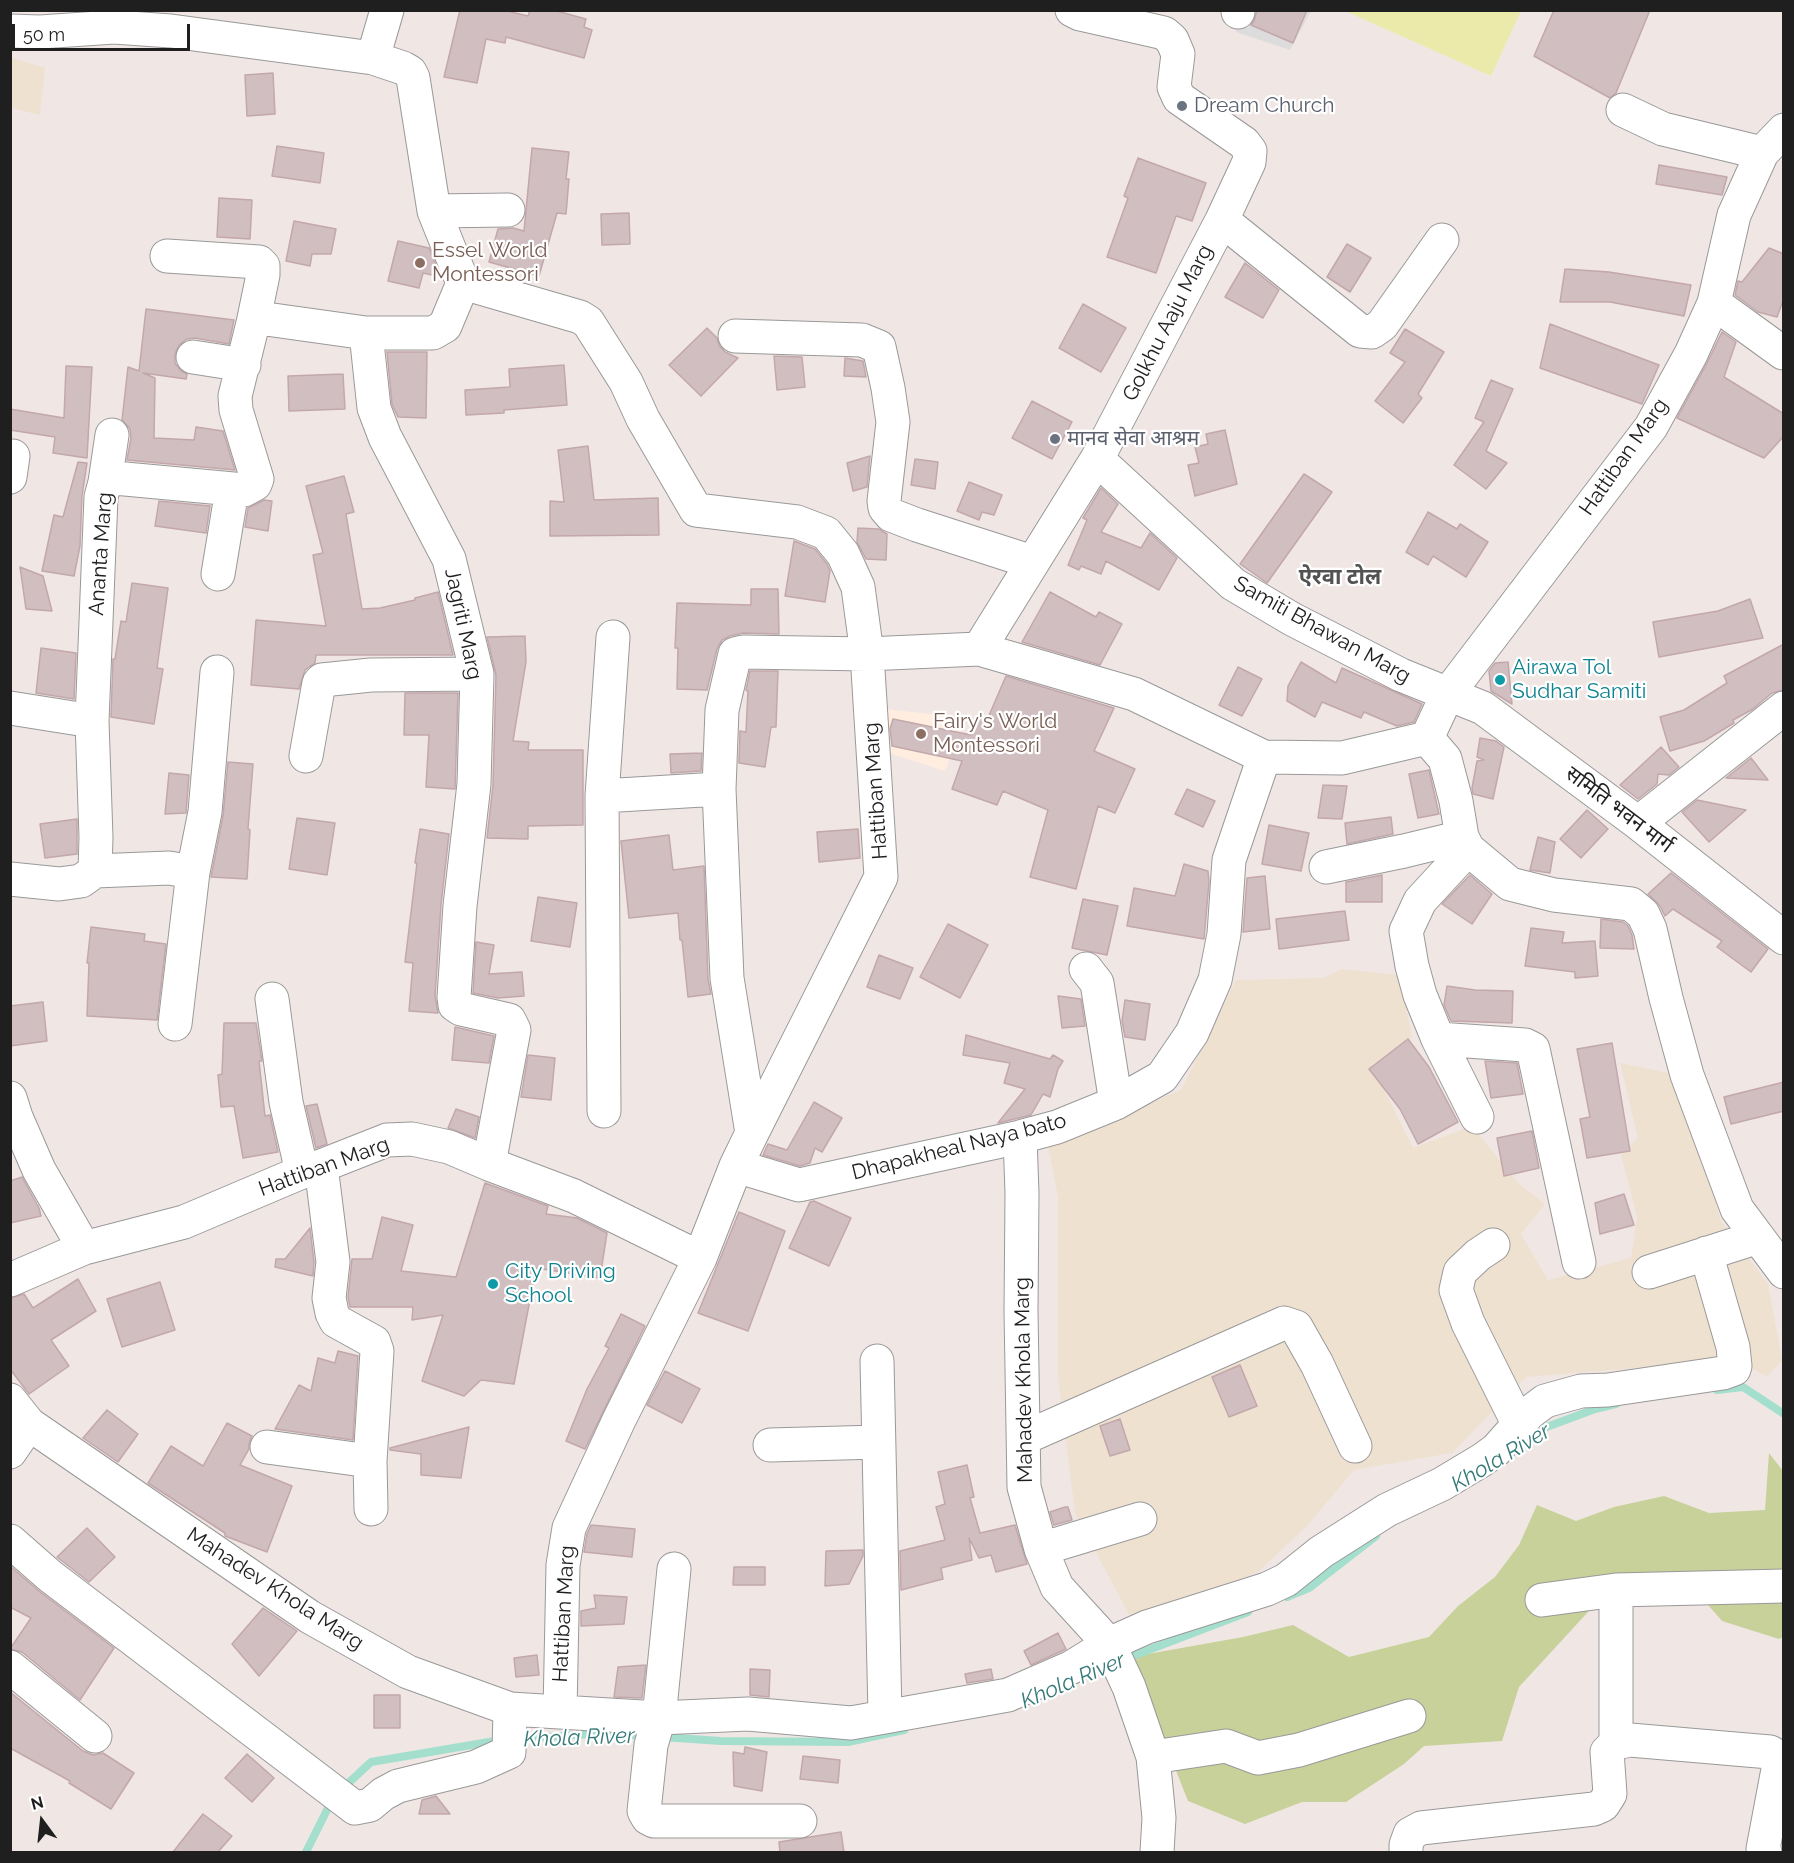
<!DOCTYPE html>
<meta charset="utf-8">
<style>
body{margin:0}
#map{position:relative;width:1794px;height:1863px;overflow:hidden;background:#f0e7e5;font-family:Raleway,sans-serif}
canvas{display:block}
.frame{position:absolute;inset:0;border:12px solid #1f1f1f;pointer-events:none}
.north{position:absolute;left:12px;top:1791px;width:60px;height:60px;-webkit-text-stroke:4px #fff;paint-order:stroke;rotate:345deg;font-size:16px;font-weight:700;line-height:24px;text-align:center;color:#1f1f1f}
.north::after{content:'';display:block;margin:auto;width:21px;height:27px;background:#1f1f1f;clip-path:polygon(50% 0,100% 100%,50% 72%,0 100%)}
.scale{position:absolute;left:12px;top:24px;width:178px;height:27px;box-sizing:border-box;border:3px solid #1f1f1f;border-top:0;padding-left:8px;font-size:18px;line-height:21px;white-space:nowrap;color:#1f1f1f;-webkit-text-stroke:4px #fff;paint-order:stroke}
</style>
<div id="map">
<canvas width="1794" height="1863"></canvas>
<div class="frame"></div>
<div class="north">N</div>
<div class="scale">50 m</div>
</div>
<script>
const ctx = document.querySelector('canvas').getContext('2d');
ctx.lineJoin = 'round';
function fillPath(path, color) { ctx.fillStyle = color; ctx.fill(path, 'evenodd'); }
const toPath = rows => new Path2D(rows.map(r => 'M' + r).join(''));
function stroke(path, color, width, dash) { ctx.strokeStyle = color; ctx.lineWidth = width; ctx.lineCap = dash ? 'butt' : 'round'; ctx.setLineDash(dash || []); ctx.stroke(path); }
function drawText(font, color, halo, rows, align = 'center') {
  ctx.font = font + ' Raleway,"Noto Sans Devanagari",sans-serif'; ctx.lineWidth = 4.5; ctx.setLineDash([]); ctx.textBaseline = 'middle'; ctx.strokeStyle = halo; ctx.fillStyle = color; for (const [text, x, y, turn = 0] of rows) {
    ctx.save(); ctx.translate(x, y); ctx.rotate((+turn || 0) * Math.PI / 180); ctx.textAlign = isNaN(turn) ? turn : align; if (halo) ctx.strokeText(text, 0, 0); ctx.fillText(text, 0, 0); ctx.restore();
  }
}
const residential = toPath([
 [1234,11,1311,11,1290,50,1236,32]
]);
const education = toPath([
 [884,709,966,718,945,771,883,751]
]);
const farmland = toPath([
 [10,57,45,68,40,115,11,108],
 [1341,969,1400,975,1412,1037,1372,1065,1413,1148,1472,1126,1518,1183,1545,1204,1521,1234,1548,1280,1631,1258,1637,1217,1621,1155,1638,1138,1620,1063,1679,1075,1721,1221,1768,1284,1782,1360,1767,1377,1731,1356,1651,1367,1526,1377,1452,1453,1354,1470,1307,1526,1258,1572,1133,1622,1075,1513,1058,1377,1058,1198,1048,1145,1181,1090,1236,980,1324,978]
]);
const grass = toPath([
 [1345,11,1521,10,1521,11,1491,76]
]);
const forest = toPath([
 [1769,1453,1783,1471,1783,1637,1779,1639,1722,1621,1694,1589,1622,1575,1519,1687,1502,1741,1424,1746,1404,1764,1346,1802,1302,1802,1245,1824,1188,1801,1131,1657,1243,1637,1293,1625,1349,1657,1429,1637,1458,1606,1495,1577,1519,1545,1537,1505,1576,1521,1614,1507,1664,1496,1709,1513,1765,1510]
]);
const stream = toPath([
 [1717,1390,1743,1387,1784,1414],
 [1522,1442,1544,1428,1595,1409,1616,1404],
 [1287,1597,1309,1588,1376,1536],
 [1125,1659,1248,1612],
 [662,1737,721,1741,848,1742,904,1730],
 [515,1739,606,1733,647,1736],
 [342,1789,371,1762,501,1740],
 [306,1852,332,1800]
]);
const building = toPath([
 [460,10,503,10,528,16,530,10,553,10,586,19,584,27,592,30,584,58,506,37,505,43,486,39,477,83,444,77,460,10],
 [1257,10,1307,10,1293,43,1251,25,1254,21,1257,10],
 [1554,10,1650,10,1616,93,1610,98,1534,56,1554,10],
 [273,73,275,114,247,116,245,75,273,73],
 [277,146,324,153,320,183,272,176,277,146],
 [532,148,569,152,566,179,569,179,566,214,557,213,539,276,489,262,498,229,513,228,524,231,532,148],
 [1138,158,1206,183,1192,221,1176,216,1156,273,1107,257,1128,198,1124,196,1138,158],
 [1659,165,1727,177,1722,195,1656,184,1659,165],
 [219,198,252,200,250,239,217,237,219,198],
 [629,213,630,244,602,245,601,214,629,213],
 [294,221,336,229,331,254,312,254,310,266,286,261,294,221],
 [398,241,429,248,441,277,423,273,419,288,388,281,398,241],
 [1347,244,1371,258,1350,292,1327,277,1347,244],
 [1769,248,1784,254,1784,298,1777,317,1758,312,1735,295,1738,281,1742,282,1769,248],
 [1245,263,1279,290,1263,318,1225,297,1245,263],
 [1565,269,1609,272,1691,285,1684,316,1610,302,1560,302,1565,269],
 [1083,304,1126,328,1101,372,1059,348,1083,304],
 [146,309,234,320,229,344,195,338,187,339,179,345,175,354,175,363,181,371,187,374,186,379,143,373,155,378,154,438,194,440,196,427,223,431,235,470,127,460,131,438,130,429,122,420,128,367,139,371,146,309],
 [1550,324,1659,365,1642,404,1540,368,1550,324],
 [707,328,717,338,719,345,725,352,738,358,701,396,669,365,707,328],
 [1405,329,1444,352,1418,394,1422,398,1403,423,1375,401,1405,362,1390,353,1405,329],
 [1722,332,1736,342,1724,377,1784,414,1784,436,1764,458,1677,418,1707,363,1722,332],
 [387,352,427,352,426,418,398,417,392,404,387,352],
 [774,356,802,357,805,387,777,390,774,356],
 [845,358,863,361,866,377,844,376,845,358],
 [564,365,567,405,504,410,504,413,466,415,465,390,510,387,509,369,564,365],
 [66,366,92,367,87,458,53,453,55,437,10,430,10,409,64,418,66,366],
 [343,374,345,409,289,411,288,376,343,374],
 [1491,380,1513,389,1486,451,1507,463,1486,489,1454,465,1484,422,1475,418,1491,380],
 [1032,401,1072,422,1052,459,1012,438,1032,401],
 [1225,430,1237,484,1195,496,1188,465,1199,463,1195,447,1208,444,1206,434,1225,430],
 [588,446,594,500,658,498,659,535,550,536,550,501,564,502,558,450,588,446],
 [870,456,867,487,853,491,847,463,870,456],
 [915,459,938,462,935,489,911,485,915,459],
 [78,462,87,463,82,496,80,546,74,576,42,571,54,515,63,517,78,462],
 [1304,474,1332,492,1267,583,1240,564,1304,474],
 [344,476,354,512,346,514,362,609,380,608,415,600,415,598,438,592,453,655,316,655,315,663,305,670,299,689,251,685,256,620,326,626,313,555,323,553,306,486,344,476],
 [969,482,1002,495,994,515,982,512,979,520,957,511,969,482],
 [1101,488,1118,504,1101,532,1141,548,1150,533,1177,558,1159,590,1106,561,1101,574,1081,566,1079,570,1068,565,1087,520,1083,518,1101,488],
 [264,500,272,501,268,531,245,527,248,508,264,500],
 [159,501,210,506,206,533,155,526,159,501],
 [1428,512,1457,529,1460,524,1488,542,1466,577,1433,556,1428,565,1406,552,1428,512],
 [858,528,879,529,887,534,886,560,866,559,857,542,858,528],
 [794,541,815,549,827,564,830,571,825,602,785,596,794,541],
 [20,567,43,576,52,611,26,609,20,567],
 [132,583,168,588,157,668,163,669,154,724,111,717,113,659,115,659,121,621,126,622,132,583],
 [751,589,778,589,779,634,743,633,730,636,722,640,717,649,707,690,677,689,678,648,675,648,677,603,751,605,751,589],
 [1050,592,1096,617,1099,612,1122,624,1100,665,1022,642,1050,592],
 [1750,599,1763,638,1659,657,1653,622,1718,611,1750,599],
 [525,636,526,662,513,741,529,742,528,750,583,750,583,825,528,826,528,839,487,838,493,785,496,675,487,637,525,636],
 [1784,644,1784,690,1772,693,1753,709,1733,720,1734,723,1704,741,1670,751,1660,717,1684,710,1727,683,1724,676,1784,644],
 [41,648,76,653,74,699,36,693,41,648],
 [1301,662,1336,683,1342,668,1422,704,1414,722,1397,726,1364,712,1361,718,1322,702,1315,717,1287,701,1288,686,1301,662],
 [1508,662,1512,704,1491,691,1489,671,1495,663,1508,662],
 [1238,667,1262,679,1242,716,1219,705,1238,667],
 [750,671,778,671,776,727,771,727,765,767,739,763,740,731,746,732,748,691,746,690,750,671],
 [1006,676,1114,708,1094,751,1135,769,1115,813,1098,806,1076,889,1030,877,1048,810,1003,791,997,805,952,789,962,761,892,746,890,729,893,719,971,735,978,717,987,720,1006,676],
 [405,693,458,693,455,789,426,787,429,735,404,735,405,693],
 [1480,738,1496,741,1504,747,1493,799,1473,794,1472,788,1477,761,1484,760,1477,757,1480,738],
 [1661,747,1679,767,1669,775,1658,774,1657,784,1638,799,1620,785,1661,747],
 [702,753,701,771,671,773,670,754,702,753],
 [1751,758,1768,780,1726,778,1751,758],
 [228,762,253,764,248,829,250,830,247,879,211,877,223,816,228,762],
 [1429,770,1439,814,1418,818,1409,774,1429,770],
 [169,773,189,775,186,813,165,814,169,773],
 [1323,785,1347,786,1342,819,1318,818,1323,785],
 [1187,789,1215,801,1203,827,1175,814,1187,789],
 [1697,800,1746,810,1709,842,1682,812,1697,800],
 [1587,810,1608,829,1581,858,1560,839,1587,810],
 [1391,817,1393,834,1347,844,1345,823,1391,817],
 [297,818,335,823,327,875,289,869,297,818],
 [77,819,77,854,45,858,40,824,77,819],
 [1269,825,1309,833,1301,871,1262,864,1269,825],
 [420,829,449,834,441,905,435,996,438,1013,409,1011,413,963,405,962,417,863,415,863,420,829],
 [858,829,860,858,819,862,817,832,858,829],
 [669,835,673,870,704,866,708,979,711,994,688,997,682,940,680,940,678,913,629,918,621,841,669,835],
 [1538,837,1555,842,1550,873,1530,870,1538,837],
 [1184,864,1208,871,1209,882,1204,939,1127,926,1134,888,1175,896,1184,864],
 [1671,873,1768,949,1751,972,1717,947,1722,941,1673,909,1665,916,1660,906,1648,894,1671,873],
 [1382,875,1382,902,1346,902,1346,882,1382,875],
 [1470,875,1492,894,1472,924,1442,904,1470,875],
 [1265,876,1270,929,1243,932,1247,878,1265,876],
 [538,897,577,903,570,947,531,941,538,897],
 [1083,899,1118,906,1107,955,1072,948,1083,899],
 [1345,911,1349,940,1279,949,1276,919,1345,911],
 [1601,919,1623,922,1628,926,1632,935,1634,949,1600,948,1601,919],
 [948,924,988,945,960,998,920,977,948,924],
 [91,927,145,934,144,941,166,944,157,1020,87,1016,89,963,87,963,91,927],
 [1531,928,1564,932,1562,943,1595,941,1598,976,1575,978,1575,972,1525,966,1531,928],
 [476,942,494,945,489,974,522,972,524,996,498,998,473,993,476,942],
 [879,955,913,968,900,999,867,987,879,955],
 [1447,986,1475,990,1513,991,1512,1023,1451,1021,1444,1005,1447,986],
 [1058,996,1081,999,1085,1026,1062,1028,1058,996],
 [1125,1000,1150,1004,1145,1040,1125,1037,1122,1021,1125,1000],
 [43,1002,47,1041,10,1046,10,1006,43,1002],
 [224,1023,256,1023,262,1061,259,1061,265,1116,270,1115,278,1152,243,1158,234,1106,221,1107,218,1075,222,1074,224,1023],
 [455,1027,494,1036,489,1063,452,1060,455,1027],
 [966,1035,1050,1059,1053,1055,1063,1061,1058,1069,1050,1097,1043,1094,1031,1115,998,1123,1025,1089,1004,1083,1010,1063,963,1055,966,1035],
 [1408,1039,1429,1067,1458,1122,1418,1144,1400,1109,1369,1069,1408,1039],
 [1612,1043,1630,1151,1587,1158,1580,1119,1590,1117,1577,1049,1612,1043],
 [528,1055,555,1058,551,1100,521,1097,528,1055],
 [1485,1061,1517,1063,1523,1094,1491,1098,1485,1061],
 [1784,1082,1784,1111,1731,1124,1724,1097,1784,1082],
 [814,1102,842,1118,822,1152,815,1148,810,1163,800,1166,763,1155,768,1144,787,1150,814,1102],
 [317,1104,327,1144,316,1148,306,1106,317,1104],
 [456,1109,479,1117,475,1138,448,1128,456,1109],
 [1532,1131,1539,1168,1504,1176,1497,1138,1532,1131],
 [22,1177,39,1208,41,1216,10,1223,10,1181,22,1177],
 [485,1183,548,1206,546,1214,577,1218,607,1233,600,1278,536,1268,514,1384,481,1380,464,1396,422,1381,443,1315,412,1320,413,1307,350,1307,348,1297,352,1259,372,1259,382,1217,413,1225,401,1271,456,1277,485,1183],
 [1624,1194,1634,1225,1600,1234,1595,1203,1624,1194],
 [814,1201,851,1218,829,1266,789,1248,810,1202,814,1201],
 [739,1212,785,1231,748,1331,698,1313,739,1212],
 [310,1228,314,1262,313,1276,275,1267,276,1259,285,1259,310,1228],
 [78,1279,96,1311,51,1340,69,1366,29,1394,10,1369,10,1298,24,1294,33,1308,78,1279],
 [160,1282,175,1330,122,1347,107,1299,160,1282],
 [621,1314,645,1326,585,1449,566,1441,587,1389,609,1348,605,1346,621,1314],
 [338,1351,358,1356,353,1440,275,1429,299,1385,311,1391,318,1358,335,1363,338,1351],
 [1240,1365,1257,1406,1229,1417,1212,1377,1240,1365],
 [665,1371,700,1389,682,1423,647,1405,665,1371],
 [107,1410,138,1434,118,1462,83,1438,107,1410],
 [1120,1419,1130,1450,1110,1456,1100,1426,1120,1419],
 [227,1423,252,1436,249,1444,249,1449,240,1465,292,1486,267,1552,225,1536,225,1533,148,1483,171,1446,203,1466,227,1423],
 [469,1427,461,1478,421,1475,421,1454,390,1450,390,1448,469,1427],
 [967,1465,974,1497,970,1498,980,1533,1015,1525,1027,1564,996,1572,991,1555,979,1558,969,1538,972,1560,941,1568,943,1579,901,1590,900,1551,945,1540,936,1507,945,1504,938,1472,967,1465],
 [1065,1507,1068,1507,1072,1520,1054,1525,1050,1512,1065,1507],
 [591,1525,635,1529,632,1557,584,1552,587,1534,591,1525],
 [87,1528,115,1557,89,1582,57,1557,87,1528],
 [863,1550,863,1556,849,1584,825,1586,826,1551,863,1550],
 [10,1566,39,1591,114,1648,80,1700,22,1652,10,1649,31,1618,10,1607,10,1566],
 [734,1567,765,1567,765,1585,733,1585,734,1567],
 [594,1595,627,1597,624,1624,581,1626,581,1611,596,1608,594,1595],
 [263,1608,297,1631,259,1676,232,1644,263,1608],
 [1058,1633,1066,1649,1031,1665,1024,1651,1058,1633],
 [537,1655,539,1675,516,1677,514,1658,537,1655],
 [646,1665,642,1698,614,1697,618,1667,646,1665],
 [750,1669,770,1670,769,1697,750,1695,750,1669],
 [991,1669,993,1679,967,1683,965,1674,991,1669],
 [10,1692,83,1751,93,1755,103,1753,134,1773,111,1809,69,1783,70,1781,10,1748,10,1692],
 [374,1695,400,1695,400,1728,374,1728,374,1695],
 [745,1747,767,1752,762,1791,734,1786,733,1752,744,1754,745,1747],
 [247,1754,274,1778,252,1802,225,1778,247,1754],
 [803,1756,840,1760,838,1783,800,1779,803,1756],
 [436,1796,450,1814,419,1814,422,1800,436,1796],
 [203,1814,232,1836,218,1852,173,1852,203,1814],
 [841,1832,844,1852,780,1852,779,1842,841,1832]
]);
const minor = toPath([
 [1072,10,1080,14,1164,33,1172,40,1178,54,1174,87,1179,98,1244,143,1250,151,1249,162,1222,220],
 [1238,12,1238,10],
 [10,31,40,32,114,27,171,31,373,58,403,68,410,72,413,78,434,211,463,283,580,317,588,322,626,382,643,419,696,510,797,522,826,533,843,554,858,587,867,654,881,877,752,1133,736,1166,700,1258,619,1420,569,1528,563,1565,560,1712],
 [373,58,387,10],
 [1623,110,1663,129,1762,153],
 [434,211,508,210],
 [1714,303,1783,353],
 [253,323,266,319,366,333,433,333,445,326,463,283],
 [366,333,374,408,385,437,449,559,477,674,474,784,460,906,454,997,455,1005,461,1009,509,1020,514,1030,489,1164],
 [735,336,862,340,879,347,888,388,893,422,884,501,885,508,891,515,917,525,1032,562],
 [193,357,244,365],
 [1097,459,1233,584,1292,619,1401,675,1483,708,1638,823,1784,938],
 [10,477,13,456],
 [105,482,112,435],
 [218,574,232,490],
 [979,649,1097,459,1222,220,1360,331,1372,332,1382,325,1442,240],
 [10,708,92,721,96,837,95,871,81,881,59,884,10,879],
 [92,721,101,497,105,482,113,478,125,479,244,490,255,484,257,479,236,410,235,396,253,323,263,275,263,266,259,262,167,256],
 [1427,738,1445,759,1456,801,1462,837,1468,849,1510,884,1554,895,1631,904,1643,914,1650,929,1666,998,1687,1075,1737,1209,1784,1272],
 [306,756,319,683,322,680,371,675,477,674],
 [602,796,719,789],
 [1638,823,1784,708],
 [1468,849,1420,901,1406,931,1412,966,1420,995,1438,1039,1477,1117],
 [1326,867,1404,851,1462,837],
 [95,871,169,868,193,872,175,1024],
 [193,872,205,812,217,672],
 [1086,969,1097,983,1116,1103],
 [272,999,286,1102,302,1172],
 [1438,1039,1525,1045,1533,1049,1579,1262],
 [10,1098,16,1117,39,1170,84,1248],
 [604,1111,602,796,613,637],
 [752,1133,727,978,719,789,722,710,735,654,743,652,867,654,979,649,1134,694,1264,757],
 [321,1166,333,1262,329,1298,332,1313,336,1321,374,1342,377,1351,370,1461,371,1509],
 [736,1166,799,1185,1020,1137,1057,1127,1116,1103,1162,1077,1192,1033,1215,980,1224,934,1229,860,1264,757,1342,758,1427,738,1447,695,1651,427,1691,354,1714,303,1734,215,1762,153,1784,130],
 [1493,1245,1478,1255,1460,1272,1456,1290,1468,1323,1519,1425],
 [1649,1272,1758,1237],
 [10,1280,84,1248,184,1222,302,1172,321,1166,387,1140,412,1139,449,1147,489,1164,574,1196,700,1258],
 [877,1361,885,1715],
 [10,1400,29,1424,310,1617,408,1672,510,1709,659,1718,748,1714,851,1723,1008,1695,1072,1667,1109,1644,1057,1587,1041,1549,1024,1487,1021,1311,1022,1193,1020,1137],
 [1024,1438,1284,1323,1296,1327,1317,1364,1355,1446],
 [770,1445,878,1442],
 [267,1447,370,1461],
 [10,1452,29,1424],
 [10,1541,50,1576,355,1808,370,1805,383,1794,398,1786,476,1767,509,1752,510,1709],
 [1041,1549,1140,1519],
 [674,1569,659,1718,651,1745,644,1811,648,1818,654,1821,800,1821],
 [1616,1590,1616,1743],
 [1542,1600,1616,1590,1784,1586],
 [10,1667,95,1736],
 [1153,1757,1226,1746,1258,1758,1299,1750,1409,1716],
 [1157,1852,1159,1818,1153,1757,1129,1687,1109,1644,1147,1627,1267,1589,1286,1580,1321,1552,1387,1510,1442,1484,1482,1460,1496,1450,1529,1413,1545,1401,1581,1391,1608,1390,1723,1373,1734,1369,1735,1366,1733,1347,1706,1253],
 [1406,1852,1406,1845,1410,1834,1421,1828,1594,1809,1603,1805,1610,1794,1607,1752,1616,1743,1630,1740,1770,1752,1777,1756,1779,1764,1763,1849,1765,1852]
]);
const markers = [
 [1182,106,6,"#6b7280"],
 [420,263,6,"#8d6e63"],
 [1055,439,6,"#6b7280"],
 [1500,680,6,"#0f9aa8"],
 [921,734,6,"#8d6e63"],
 [493,1284,6,"#0f9aa8"]
];
const worshipNames = [
 ["Dream Church",1194,106],
 ["मानव सेवा आश्रम",1067,439]
];
const educationNames = [
 ["Essel World",432,251],
 ["Montessori",432,275],
 ["Fairy's World",933,722],
 ["Montessori",933,746]
];
const streetNames = [
 ["Golkhu Aaju Marg",1168,323,-63],
 ["Hattiban Marg",1624,457,-55],
 ["Ananta Marg",101,554,-86],
 ["Jagriti Marg",463,624,78],
 ["Samiti Bhawan Marg",1322,630,29],
 ["Hattiban Marg",876,791,-94],
 ["समिति भवन मार्ग",1619,810,37],
 ["Dhapakheal Naya bato",959,1147,-14],
 ["Hattiban Marg",324,1167,-20],
 ["Mahadev Khola Marg",1024,1380,-91],
 ["Mahadev Khola Marg",275,1589,33],
 ["Hattiban Marg",564,1614,-87]
];
const cultureNames = [
 ["Airawa Tol",1512,668],
 ["Sudhar Samiti",1512,692],
 ["City Driving",505,1272],
 ["School",505,1296]
];
const neighbourhoodNames = [
 ["ऐरवा टोल",1340,577]
];
const waterNames = [
 ["Khola River",1501,1458,-31],
 ["Khola River",1073,1681,-23],
 ["Khola River",579,1738,-2]
];
fillPath(residential, '#dddcdd');
fillPath(education, '#ffeedf');
fillPath(farmland, '#efe1d0');
fillPath(grass, '#eceaaa');
fillPath(forest, '#c7d199');
stroke(stream, '#a4dfcd', 8);
fillPath(building, '#d0bec0');
stroke(building, '#c3a7aa', 1.5);
stroke(minor, '#999', 35);
stroke(minor, '#fff', 33);
for (const [x, y, r, color] of markers) { const dot = new Path2D(); dot.arc(x, y, r, 0, 2 * Math.PI); ctx.fillStyle = color; ctx.fill(dot); stroke(dot, '#fff', 2); }
drawText('21px', '#5b616d', '#fff', worshipNames, 'left');
drawText('21px', '#785e54', '#fff', educationNames, 'left');
drawText('21px', '#1f1f1f', '#fff', streetNames);
drawText('21px', '#0d838f', '#fff', cultureNames, 'left');
drawText('bold 22px', '#525252', '#fff', neighbourhoodNames);
drawText('italic 22px', '#357a78', '#fff', waterNames);
</script>
